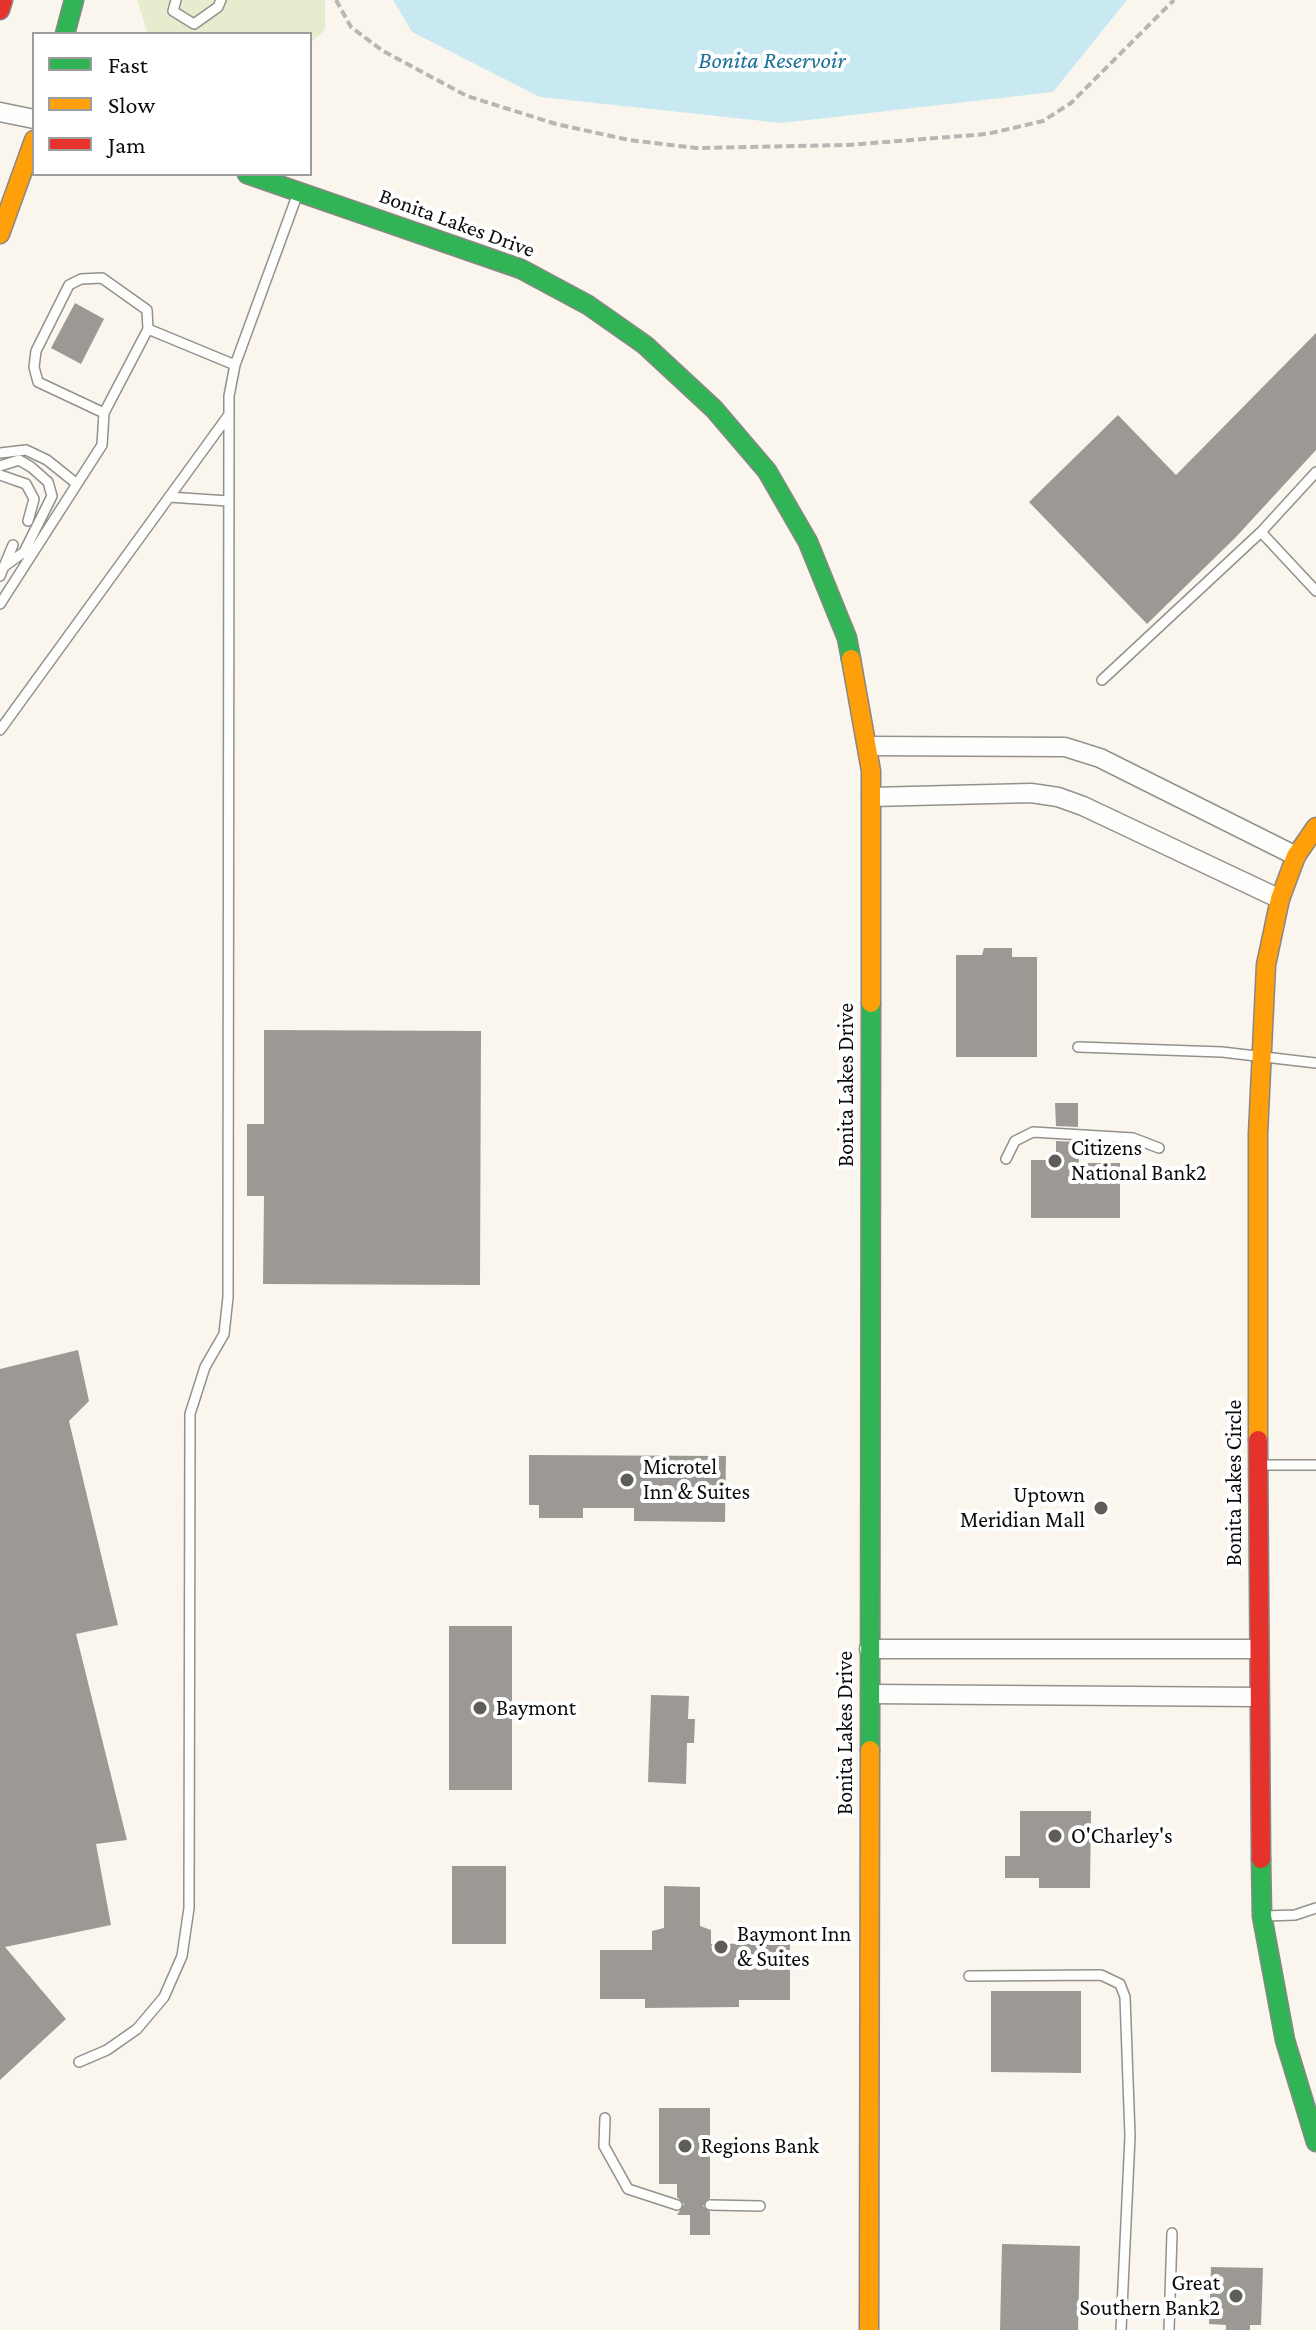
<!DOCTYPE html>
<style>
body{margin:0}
#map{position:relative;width:1316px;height:2330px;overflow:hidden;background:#faf6ee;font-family:"Crimson Pro",serif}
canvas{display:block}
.legend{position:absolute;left:32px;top:32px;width:280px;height:144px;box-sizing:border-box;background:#fff;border:2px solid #9d9d9d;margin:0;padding:10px 14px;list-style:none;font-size:24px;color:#0b0b0b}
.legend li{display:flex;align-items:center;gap:16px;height:40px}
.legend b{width:40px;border:2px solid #9d9d9d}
</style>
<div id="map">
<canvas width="1316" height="2330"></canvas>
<ul class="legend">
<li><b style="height:10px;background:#30b455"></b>Fast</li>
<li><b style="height:10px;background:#ff9f0a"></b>Slow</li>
<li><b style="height:10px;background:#e5322d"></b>Jam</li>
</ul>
</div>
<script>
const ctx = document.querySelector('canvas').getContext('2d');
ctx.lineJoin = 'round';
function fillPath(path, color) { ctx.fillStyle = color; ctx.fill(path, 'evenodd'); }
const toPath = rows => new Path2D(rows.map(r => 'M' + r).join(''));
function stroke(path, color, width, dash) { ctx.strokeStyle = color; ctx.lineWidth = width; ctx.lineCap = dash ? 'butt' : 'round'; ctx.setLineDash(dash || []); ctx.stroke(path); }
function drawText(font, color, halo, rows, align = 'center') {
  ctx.font = font + ' "Crimson Pro",serif'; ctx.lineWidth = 8; ctx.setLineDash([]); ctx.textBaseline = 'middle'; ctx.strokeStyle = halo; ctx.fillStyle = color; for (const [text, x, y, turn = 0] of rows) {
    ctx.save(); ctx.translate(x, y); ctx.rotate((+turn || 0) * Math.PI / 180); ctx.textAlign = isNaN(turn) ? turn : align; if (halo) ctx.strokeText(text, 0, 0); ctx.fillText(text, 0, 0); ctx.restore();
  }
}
const green = toPath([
 [137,0,325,0,325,30,310,43,310,34,148,34]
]);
const water = toPath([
 [393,0,1127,0,1053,92,782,123,540,97,412,32]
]);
const building = toPath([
 [75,303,104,319,81,364,51,348],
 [1316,333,1316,450,1236,537,1147,624,1029,502,1118,415,1176,475],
 [984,948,1012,948,1012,957,1037,957,1037,1057,956,1057,956,955,982,955],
 [264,1030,481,1031,480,1285,263,1284,264,1196,247,1196,247,1124,264,1124],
 [1055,1103,1078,1103,1078,1127,1056,1126],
 [1056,1141,1078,1142,1079,1163,1120,1163,1120,1218,1031,1218,1031,1160,1056,1160],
 [78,1350,89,1401,69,1421,118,1625,76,1634,127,1840,96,1844,111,1925,5,1947,66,2019,0,2080,0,1369],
 [529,1455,726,1456,725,1522,634,1521,634,1508,583,1508,583,1518,539,1518,539,1505,529,1505],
 [449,1626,512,1626,512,1790,449,1790],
 [651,1695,689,1696,688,1719,695,1719,694,1743,687,1743,686,1784,648,1782],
 [1020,1811,1091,1811,1090,1888,1039,1888,1039,1878,1005,1878,1005,1856,1020,1856],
 [452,1866,506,1866,506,1944,452,1944],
 [664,1886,700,1887,700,1926,711,1930,711,1944,790,1943,790,2000,739,2000,739,2007,645,2008,645,1999,600,1999,600,1950,652,1950,652,1931,664,1928],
 [991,1991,1081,1991,1081,2073,991,2072],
 [659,2108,710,2108,710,2198,703,2206,710,2212,710,2235,690,2235,690,2215,677,2215,684,2204,677,2197,677,2184,659,2184],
 [1002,2244,1080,2246,1078,2330,1000,2330],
 [1211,2267,1263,2268,1261,2325,1250,2325,1250,2330,1226,2330,1226,2325,1209,2324]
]);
const path = toPath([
 [336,0,351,27,383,51,467,96,556,124,629,140,696,148,848,145,987,134,1043,121,1071,103,1174,0]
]);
const lane = toPath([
 [176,0,173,11,194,24,218,7,221,0],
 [148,329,235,365],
 [0,453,26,450,47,460,77,484],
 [0,466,19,460,31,467,48,482,52,496,24,552,2,568],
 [0,475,26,484,34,499,28,521],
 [169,497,228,501],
 [1261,532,1316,591],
 [0,576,13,545],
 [0,604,102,445,104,413,148,329,147,310,102,278,81,279,69,285,36,351,34,367,38,382,104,413],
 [1102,680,1261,532,1316,472],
 [0,730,228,416],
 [1078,1047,1222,1052,1316,1063],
 [1006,1159,1015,1141,1033,1132,1133,1138,1159,1148],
 [1261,1465,1316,1465],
 [1265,1916,1295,1915,1316,1908],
 [969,1976,1101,1975,1120,1984,1125,1997,1130,2136,1121,2330],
 [79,2062,107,2050,137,2029,164,1997,182,1956,189,1908,190,1414,205,1367,224,1334,228,1297,229,396,235,365,298,193],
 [605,2118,604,2146,628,2189,677,2205],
 [710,2205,760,2206],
 [1169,2330,1172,2233]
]);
const street = toPath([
 [0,112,34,119],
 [867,746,1065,747,1100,758,1296,856],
 [871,797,1031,793,1058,797,1083,806,1280,899],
 [869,1649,1258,1649],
 [870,1694,1258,1697]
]);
const fast = toPath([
 [65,34,74,0],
 [247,174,521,269,588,305,645,345,714,409,767,471,808,542,847,638,851,659],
 [870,1750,871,1003],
 [1261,1859,1262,1916,1285,2040,1316,2142]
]);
const slow = toPath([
 [0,234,34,140],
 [851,659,871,771,871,1003],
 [1258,1440,1258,1134,1266,965,1280,899,1296,856,1316,827],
 [869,2330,870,1750]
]);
const jam = toPath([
 [0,10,3,0],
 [1258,1440,1261,1859]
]);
const markers = [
 [1055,1161,8,"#5f5d5a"],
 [627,1480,8,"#5f5d5a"],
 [1101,1508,8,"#5f5d5a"],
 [480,1708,8,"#5f5d5a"],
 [1055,1836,8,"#5f5d5a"],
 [721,1947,8,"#5f5d5a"],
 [685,2146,8,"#5f5d5a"],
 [1236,2296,8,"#5f5d5a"]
];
const streetNames = [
 ["Bonita Lakes Drive",457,223,20],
 ["Bonita Lakes Drive",846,1085,-90],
 ["Bonita Lakes Circle",1234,1483,-90],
 ["Bonita Lakes Drive",845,1733,-90]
];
const poiNames = [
 ["Citizens",1071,1148],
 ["National Bank2",1071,1173],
 ["Microtel",643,1467],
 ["Inn & Suites",643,1492],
 ["Uptown",1085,1495,"right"],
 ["Meridian Mall",1085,1520,"right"],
 ["Baymont",496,1708],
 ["O'Charley's",1071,1836],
 ["Baymont Inn",737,1934],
 ["& Suites",737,1959],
 ["Regions Bank",701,2146],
 ["Great",1220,2283,"right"],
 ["Southern Bank2",1220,2308,"right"]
];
const waterNames = [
 ["Bonita Reservoir",772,61]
];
fillPath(green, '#e6edcf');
fillPath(water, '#c8e9f2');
fillPath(building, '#9c9995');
stroke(lane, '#93918d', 12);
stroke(street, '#93918d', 21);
stroke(fast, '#898784', 21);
stroke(slow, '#898784', 21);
stroke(jam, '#898784', 21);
stroke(path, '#b7b6b5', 4, [8, 4]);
stroke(lane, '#fefefc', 9);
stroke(street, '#fefefc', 18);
stroke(fast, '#30b455', 18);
stroke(slow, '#ff9f0a', 18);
stroke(jam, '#e5322d', 18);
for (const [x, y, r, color] of markers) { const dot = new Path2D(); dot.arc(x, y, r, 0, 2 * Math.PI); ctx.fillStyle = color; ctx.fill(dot); stroke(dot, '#fff', 3); }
drawText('22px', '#0b0b0b', '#fff', streetNames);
drawText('22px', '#0b0b0b', '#fff', poiNames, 'left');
drawText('italic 24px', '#1b7197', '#fff', waterNames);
</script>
